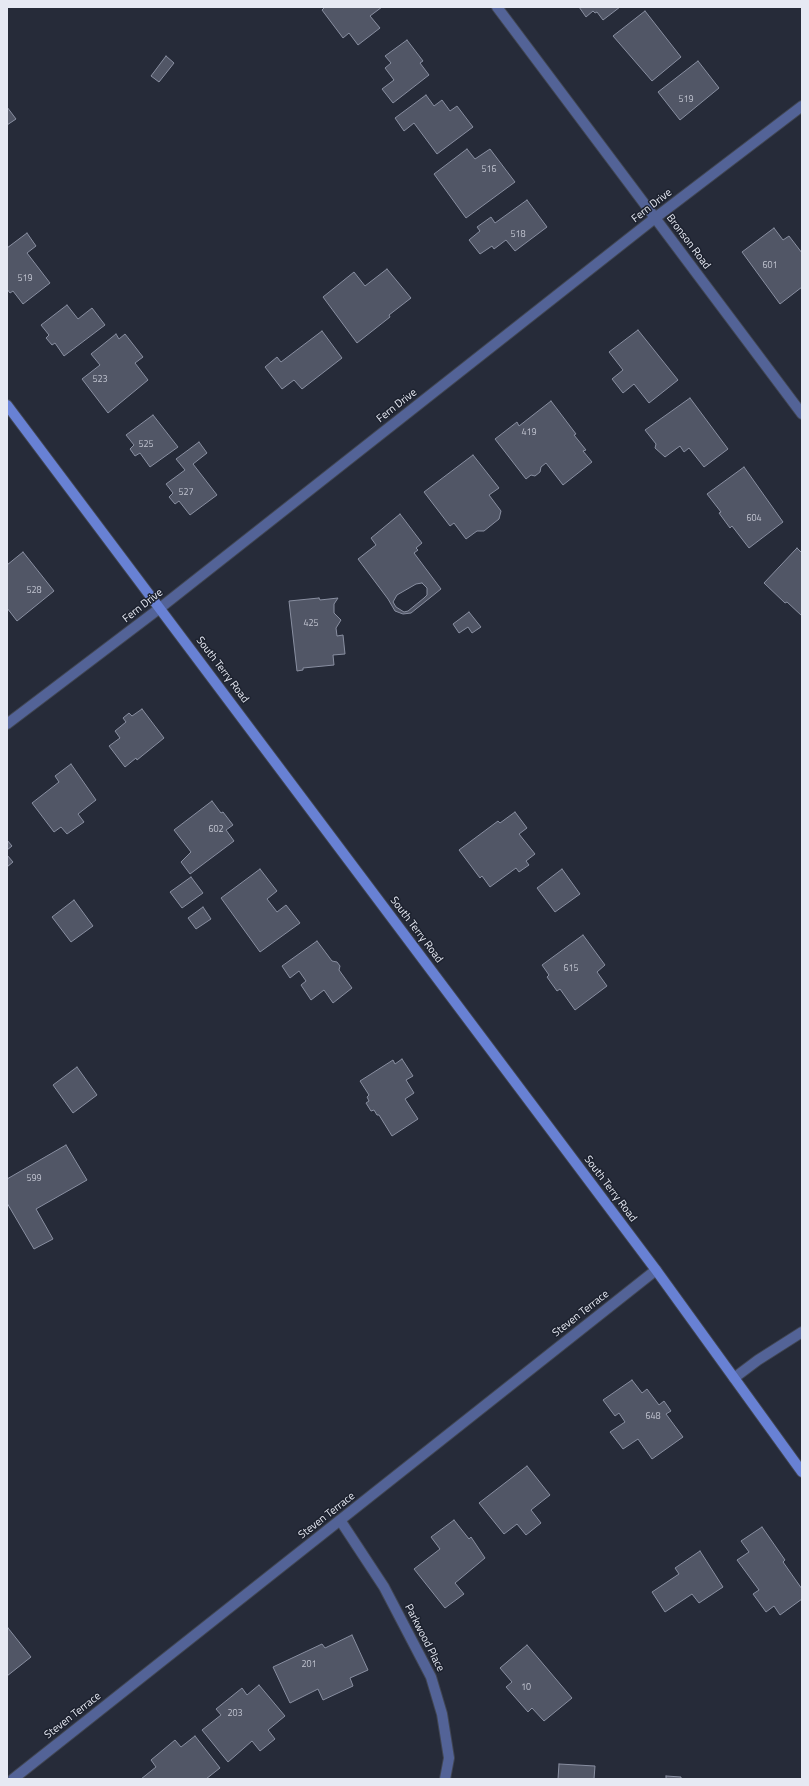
<!DOCTYPE html>
<style>
body{margin:0}
#map{position:relative;width:809px;height:1786px;overflow:hidden;background:#262b39;font-family:"Titillium Web",sans-serif}
canvas{display:block}
.frame{position:absolute;inset:0;border:8px solid #e6e9f3;pointer-events:none}
</style>
<div id="map">
<canvas width="809" height="1786"></canvas>
<div class="frame"></div>
</div>
<script>
const ctx = document.querySelector('canvas').getContext('2d');
ctx.lineJoin = 'round';
function fillPath(path, color) { ctx.fillStyle = color; ctx.fill(path, 'evenodd'); }
const toPath = rows => new Path2D(rows.map(r => 'M' + r).join(''));
function stroke(path, color, width, dash) { ctx.strokeStyle = color; ctx.lineWidth = width; ctx.lineCap = dash ? 'butt' : 'round'; ctx.setLineDash(dash || []); ctx.stroke(path); }
function drawText(font, color, halo, rows, align = 'center') {
  ctx.font = font + ' "Titillium Web",sans-serif'; ctx.lineWidth = 3; ctx.setLineDash([]); ctx.textBaseline = 'middle'; ctx.strokeStyle = halo; ctx.fillStyle = color; for (const [text, x, y, turn = 0] of rows) {
    ctx.save(); ctx.translate(x, y); ctx.rotate((+turn || 0) * Math.PI / 180); ctx.textAlign = isNaN(turn) ? turn : align; if (halo) ctx.strokeText(text, 0, 0); ctx.fillText(text, 0, 0); ctx.restore();
  }
}
const building = toPath([
 [325,7,382,7,370,16,380,28,358,45,349,33,343,38,322,10,325,7],
 [579,7,620,7,603,20,597,12,595,13,593,11,586,17,579,7],
 [645,11,681,57,652,81,613,36,645,11],
 [407,40,423,61,420,63,429,75,393,103,382,89,394,80,385,68,391,63,385,56,407,40],
 [166,56,174,63,159,82,151,76,166,56],
 [698,61,719,88,680,120,658,92,698,61],
 [426,95,434,106,442,100,450,111,457,106,473,127,437,154,414,123,404,131,395,118,426,95],
 [7,107,16,119,7,125,7,107],
 [467,149,475,159,490,149,515,182,466,218,434,174,467,149],
 [527,200,547,227,515,251,506,240,494,249,492,246,480,254,469,240,480,231,477,227,491,217,495,223,527,200],
 [774,228,783,240,789,236,802,253,802,287,780,304,742,252,774,228],
 [27,233,36,246,27,253,50,283,23,304,13,291,10,293,7,289,7,248,27,233],
 [387,269,411,298,389,315,390,317,357,343,323,297,354,272,365,286,387,269],
 [67,305,78,319,92,308,105,325,64,356,55,343,52,345,46,338,49,335,41,325,67,305],
 [638,330,678,380,649,403,634,384,623,393,612,379,623,370,609,352,638,330],
 [322,331,342,358,302,389,294,380,282,389,265,367,277,357,281,362,322,331],
 [116,334,119,339,125,334,143,357,135,363,148,380,108,413,82,379,100,365,91,354,116,334],
 [690,398,728,449,704,467,689,448,684,452,680,446,665,457,655,448,656,444,645,430,690,398],
 [551,401,576,434,574,435,586,450,583,451,592,462,563,485,546,463,541,467,540,472,535,476,531,475,526,479,495,439,517,422,519,426,551,401],
 [153,415,178,447,150,467,140,453,135,456,130,449,134,445,126,435,153,415],
 [199,442,207,453,193,464,217,495,190,515,179,501,175,504,169,497,173,493,166,484,185,470,176,459,199,442],
 [473,455,499,488,489,495,501,511,499,519,484,531,477,531,466,539,454,523,450,526,424,492,473,455],
 [744,467,783,522,749,548,732,526,730,528,719,513,721,512,707,494,744,467],
 [400,514,422,543,416,548,418,550,414,553,441,589,411,613,403,614,395,611,388,599,358,559,376,545,371,538,400,514],
 [422,583,427,588,427,595,424,598,408,611,404,612,396,607,393,602,397,595,416,584,422,583],
 [797,548,802,553,802,616,787,602,785,603,764,583,797,548],
 [23,552,54,591,17,621,7,608,7,565,23,552],
 [319,598,320,600,338,598,334,604,334,613,341,620,336,628,337,636,343,635,345,654,333,655,334,665,303,668,303,670,297,671,289,601,319,598],
 [469,612,481,627,472,633,468,627,459,633,453,624,469,612],
 [142,709,164,738,137,760,136,758,125,767,109,746,120,738,115,731,126,722,123,718,129,713,132,716,142,709],
 [71,764,96,800,78,814,84,822,67,834,61,827,54,832,32,803,59,782,55,776,71,764],
 [212,801,221,813,223,812,233,825,226,830,234,841,190,874,181,862,191,852,174,830,212,801],
 [515,812,527,828,519,834,535,854,526,861,529,865,519,872,516,868,490,887,482,876,480,878,459,850,498,821,500,823,515,812],
 [7,840,12,846,7,850,7,840],
 [7,855,13,862,7,867,7,855],
 [260,869,277,891,267,899,277,912,286,905,300,923,260,952,221,898,260,869],
 [562,869,580,894,555,912,537,888,562,869],
 [191,877,203,893,182,908,170,892,191,877],
 [74,900,93,926,71,942,52,917,74,900],
 [203,907,211,919,196,929,188,918,203,907],
 [583,935,605,965,597,972,607,986,575,1010,560,989,557,991,547,977,549,975,542,965,583,935],
 [317,941,332,961,337,962,340,966,339,970,352,988,333,1003,324,990,311,1000,301,985,306,981,299,971,290,978,282,966,317,941],
 [402,1059,413,1076,406,1080,414,1093,405,1099,418,1119,392,1136,379,1115,377,1115,374,1110,371,1111,366,1103,369,1101,367,1097,369,1095,360,1081,393,1060,395,1064,402,1059],
 [77,1067,97,1095,73,1113,53,1085,77,1067],
 [66,1145,87,1180,36,1209,53,1239,34,1249,7,1203,7,1179,66,1145],
 [632,1380,642,1393,647,1389,659,1405,664,1401,671,1411,666,1414,683,1437,652,1459,638,1439,623,1449,610,1432,625,1422,619,1413,615,1416,603,1400,632,1380],
 [527,1466,550,1495,531,1510,541,1523,526,1535,517,1524,504,1534,479,1503,527,1466],
 [454,1520,469,1539,471,1537,485,1558,455,1583,464,1594,445,1608,414,1569,440,1549,431,1537,454,1520],
 [762,1527,785,1560,783,1562,802,1589,802,1599,780,1615,774,1606,766,1612,753,1594,759,1590,737,1560,749,1552,741,1541,762,1527],
 [700,1551,723,1587,699,1603,692,1594,665,1612,652,1592,679,1574,675,1568,700,1551],
 [8,1628,31,1657,7,1676,7,1629,8,1628],
 [352,1635,368,1670,350,1678,353,1686,323,1700,318,1689,290,1703,273,1667,322,1644,325,1648,352,1635],
 [527,1645,572,1698,544,1721,532,1708,528,1712,506,1687,512,1682,500,1668,527,1645],
 [259,1685,285,1716,268,1730,275,1739,260,1751,252,1741,228,1762,202,1730,221,1715,216,1709,242,1688,247,1695,259,1685],
 [195,1736,220,1768,206,1779,141,1779,156,1767,151,1760,175,1740,181,1747,195,1736],
 [559,1764,595,1766,594,1779,558,1779,559,1764],
 [666,1776,681,1777,681,1779,666,1779,666,1776]
]);
const lane = toPath([
 [734,1378,758,1360,802,1332]
]);
const street = toPath([
 [497,7,802,414],
 [7,724,160,608,655,218,802,106],
 [340,1520,384,1587,431,1677,442,1714,449,1758,445,1779],
 [13,1779,656,1270]
]);
const secondary = toPath([
 [7,405,656,1270,802,1472]
]);
const numberNames = [
 ["519",686,100],
 ["516",489,170],
 ["518",518,235],
 ["601",770,266],
 ["519",25,279],
 ["523",100,380],
 ["419",529,433],
 ["525",146,445],
 ["527",186,493],
 ["604",754,519],
 ["528",34,591],
 ["425",311,624],
 ["602",216,830],
 ["615",571,969],
 ["599",34,1179],
 ["648",653,1417],
 ["201",309,1665],
 ["10",526,1688],
 ["203",235,1714]
];
const streetNames = [
 ["Fern Drive",652,206,-38],
 ["Bronson Road",688,242,53],
 ["Fern Drive",397,406,-38],
 ["Fern Drive",143,606,-38],
 ["South Terry Road",222,670,53],
 ["South Terry Road",416,930,53],
 ["South Terry Road",610,1189,53],
 ["Steven Terrace",581,1314,-38],
 ["Steven Terrace",327,1516,-38],
 ["Parkwood Place",424,1638,63],
 ["Steven Terrace",73,1716,-38]
];
fillPath(building, '#515666');
stroke(building, '#898fa1', 1);
stroke(lane, '#414653', 12);
stroke(street, '#414653', 12);
stroke(secondary, '#414653', 12);
stroke(lane, '#536397', 10);
stroke(street, '#536397', 10);
stroke(secondary, '#6881d4', 10);
drawText('9px', '#c1c4d0', null, numberNames);
drawText('11px', '#e6e9f3', '#1d222f', streetNames);
</script>
